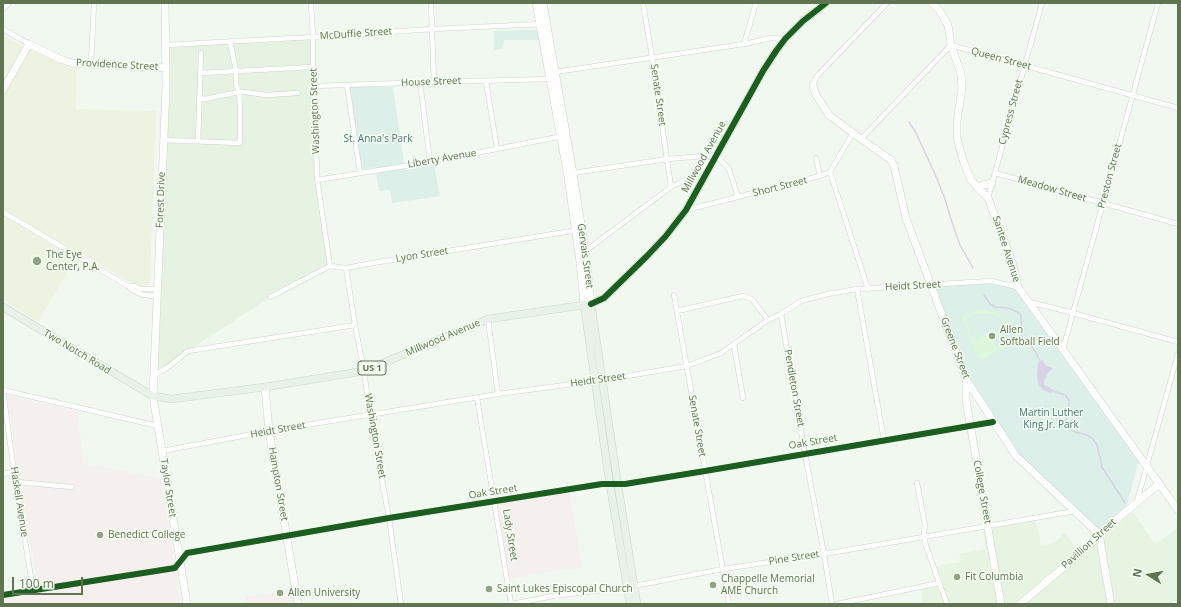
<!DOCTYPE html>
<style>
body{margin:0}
#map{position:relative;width:1181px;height:607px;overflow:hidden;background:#f1f8f0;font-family:"Open Sans",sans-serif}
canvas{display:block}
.frame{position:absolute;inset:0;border:4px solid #5f7451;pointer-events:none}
.north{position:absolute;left:1129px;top:555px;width:40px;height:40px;-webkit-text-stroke:3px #f4fef2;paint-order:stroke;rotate:281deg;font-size:11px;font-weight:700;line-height:16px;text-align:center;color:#5f7451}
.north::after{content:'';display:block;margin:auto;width:14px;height:18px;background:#5f7451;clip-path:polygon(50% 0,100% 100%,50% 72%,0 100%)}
.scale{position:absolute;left:12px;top:577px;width:71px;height:18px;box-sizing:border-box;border:2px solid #5f7451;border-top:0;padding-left:5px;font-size:12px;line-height:14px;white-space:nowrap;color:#5f7451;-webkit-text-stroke:3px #f4fef2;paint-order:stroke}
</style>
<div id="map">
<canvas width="1181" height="607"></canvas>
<div class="frame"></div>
<div class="north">N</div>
<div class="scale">100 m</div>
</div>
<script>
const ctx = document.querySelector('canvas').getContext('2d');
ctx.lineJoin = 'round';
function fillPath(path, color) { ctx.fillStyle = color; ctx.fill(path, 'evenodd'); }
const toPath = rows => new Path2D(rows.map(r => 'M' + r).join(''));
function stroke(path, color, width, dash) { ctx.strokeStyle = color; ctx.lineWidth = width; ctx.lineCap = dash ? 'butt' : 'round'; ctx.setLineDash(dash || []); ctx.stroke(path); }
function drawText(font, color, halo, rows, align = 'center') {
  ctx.font = font + ' "Open Sans",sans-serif'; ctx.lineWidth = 3; ctx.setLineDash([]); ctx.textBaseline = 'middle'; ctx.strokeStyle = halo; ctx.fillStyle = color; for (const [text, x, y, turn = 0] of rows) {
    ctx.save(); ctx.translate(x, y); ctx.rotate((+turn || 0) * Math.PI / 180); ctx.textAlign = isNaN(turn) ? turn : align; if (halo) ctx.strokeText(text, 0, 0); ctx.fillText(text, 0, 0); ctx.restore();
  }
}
const residential = toPath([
 [313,37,317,178,330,266,270,297,188,351,153,376,166,45]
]);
const commercial = toPath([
 [1133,512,1155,544,1178,528,1178,604,922,604,922,589,942,584,936,566,961,562,959,554,986,549,983,530,1036,520,1041,546,1054,543,1064,533,1083,555]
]);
const education = toPath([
 [7,395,77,411,84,464,161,478,181,604,3,604,3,600,40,593,18,476],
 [569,489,582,567,507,579,495,502],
 [291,589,293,604,247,604,246,597]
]);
const medical = toPath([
 [3,37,64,65,77,67,76,109,156,111,150,283,148,285,138,287,79,252,38,322,3,300]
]);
const green = toPath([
 [537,30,539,40,504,40,503,49,494,50,494,31],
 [349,87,393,87,405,170,434,165,440,196,392,203,390,190,379,191,375,167,360,170],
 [991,281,1018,287,1140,457,1125,512,1099,534,1016,456,966,379,932,285]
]);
const sand = toPath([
 [980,310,988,310,996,312,1002,316,1011,326,1018,340,983,359,976,356,962,317,971,313],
 [983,313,993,314,1002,318,1007,323,1014,339,995,347,993,339,989,335,981,336,974,340,966,318,975,314]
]);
const water = toPath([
 [1042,360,1046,366,1053,368,1048,373,1044,381,1044,385,1052,389,1051,393,1045,391,1042,389,1038,383,1037,375,1038,363]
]);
const stream = toPath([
 [909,122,915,131,935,174,945,199,952,222,960,245,973,268],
 [984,295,990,304,995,307,1009,308,1019,313,1021,316,1022,338,1025,342,1031,346,1035,351,1041,363],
 [1050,390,1065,395,1069,400,1069,405,1066,417,1066,423,1069,429,1075,432,1087,435,1093,439,1097,445,1102,467,1125,503]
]);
const street = toPath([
 [311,3,313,37,313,86,316,139,317,178,330,266],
 [431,3,434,82],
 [643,3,652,57,671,187],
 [3,9,9,3],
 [3,29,29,44],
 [230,42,236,71,236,83,239,92,245,92,266,95,298,93],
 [744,44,756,3],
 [166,45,313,37,433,29,542,24],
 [91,64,94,3],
 [555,72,744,44,771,38,785,39],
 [200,73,313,67],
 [486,81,497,149],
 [420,82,430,162],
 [347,85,360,173],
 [813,85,817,76,887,3],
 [313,86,434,82,550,79],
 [861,139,951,45,1178,108],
 [163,140,240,143,240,110,239,92,205,99,199,98],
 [198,141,201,53],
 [716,155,729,169,738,197],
 [816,158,820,176],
 [830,172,868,289],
 [573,173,667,159,716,155],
 [995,173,1178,224],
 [317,180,430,162,563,136],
 [988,198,1042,3],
 [686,210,820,176,830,172,853,133],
 [3,212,128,286,132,290,143,295,157,296],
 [584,252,671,187,697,174,712,159],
 [346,268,355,325,364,371,370,415,389,518,401,604],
 [128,286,135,286,141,289,158,289],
 [857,289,884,440],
 [674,295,729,604],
 [270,297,330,266,346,268,367,264,578,230],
 [1029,302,1058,309,1178,342],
 [677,311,743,296,752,299,768,320],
 [781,314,805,454,824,554,832,604],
 [488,319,498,394],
 [734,345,743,398],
 [1063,349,1158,3],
 [153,376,168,367,188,351,355,325],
 [3,390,158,426],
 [3,391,14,472,33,590],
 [477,398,511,604],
 [162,451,269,431,498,394,603,380,687,366,721,353,768,320,781,314,801,301,828,294,857,289,991,281,1018,287],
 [3,474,14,472],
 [17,482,72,487],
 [917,483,925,525,924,536,926,546,947,604],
 [1137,501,1178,354],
 [3,595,175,568,187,553,389,518,602,484,625,484,705,471,993,422],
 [512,604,553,596,634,586,723,569,824,554,1075,511],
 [837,604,939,583]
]);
const secondary = toPath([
 [165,3,166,88,153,396,187,604],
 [536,3,568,177,580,262,584,304],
 [543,3,573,173,586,257,591,304],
 [932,3,939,10,948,25,951,45,961,74,962,89,957,121,957,137,960,150,965,166,971,180,976,186,988,198,1012,262,1018,287,1178,510],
 [813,85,815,93,820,101,829,115,861,139,891,160,894,166,906,218,966,379,1016,456,1099,534,1111,604],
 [3,90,29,44,60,59,72,63,166,68],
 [976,186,980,186,992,183],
 [966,379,966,400,1001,604],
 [265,387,269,431,298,604],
 [1020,604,1090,545,1099,534,1159,484],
 [1175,604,1178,604]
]);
const primary = toPath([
 [584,304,609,479,630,604],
 [591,304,617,479,637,604],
 [3,307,68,346,153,396,172,399,265,387,364,371,488,319,591,304,597,301,604,298,647,256,665,237,686,210,763,71,776,51,785,39,803,21,826,3]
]);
const cycleway = toPath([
 [591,304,604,298,647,256,665,237,686,210,763,71,776,51,785,39,803,21,826,3],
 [3,595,175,568,187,553,389,518,602,484,625,484,705,471,993,422]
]);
const markers = [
 [37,261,5,"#92a289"],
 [992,336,4,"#92a289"],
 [100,535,4,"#92a289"],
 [957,577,4,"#92a289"],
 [713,585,4,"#92a289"],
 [489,589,4,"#92a289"],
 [280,593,4,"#92a289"]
];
const shields = [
 [372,368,28]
];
const shieldNames = [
 ["US 1",372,368]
];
const streetNames = [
 ["McDuffie Street",356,34,-4],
 ["Queen Street",1001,59,15],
 ["Providence Street",117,65,3],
 ["House Street",431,82,-2],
 ["Senate Street",658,95,82],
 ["Washington Street",315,111,-92],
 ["Cypress Street",1011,112,-75],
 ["Millwood Avenue",704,157,-61],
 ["Liberty Avenue",442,159,-10],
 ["Preston Street",1110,176,-75],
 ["Short Street",780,187,-14],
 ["Meadow Street",1052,189,16],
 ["Forest Drive",161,200,-88],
 ["Santee Avenue",1006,249,72],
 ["Lyon Street",422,255,-9],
 ["Gervais Street",585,256,82],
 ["Heidt Street",913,286,-3],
 ["Millwood Avenue",443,338,-23],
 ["Greene Street",955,348,69],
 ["Two Notch Road",77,352,31],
 ["Heidt Street",598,380,-8],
 ["Pendleton Street",794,388,80],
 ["Senate Street",697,426,80],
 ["Heidt Street",278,430,-10],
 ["Washington Street",375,436,80],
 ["Oak Street",813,442,-10],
 ["Hampton Street",278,484,80],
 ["Taylor Street",168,488,81],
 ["Oak Street",493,492,-9],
 ["College Street",982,492,80],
 ["Haskell Avenue",19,502,81],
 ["Lady Street",510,535,81],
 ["Pavillion Street",1089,544,-42],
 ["Pine Street",794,558,-9]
];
const parkNames = [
 ["St. Anna's Park",378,139],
 ["Martin Luther",1051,413],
 ["King Jr. Park",1051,425]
];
const poiNames = [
 ["The Eye",46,255],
 ["Center, P.A.",46,267],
 ["Allen",1000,330],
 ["Softball Field",1000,342],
 ["Benedict College",108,535],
 ["Fit Columbia",965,577],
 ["Chappelle Memorial",721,579],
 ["AME Church",721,591],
 ["Saint Lukes Episcopal Church",497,589],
 ["Allen University",288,593]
];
fillPath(residential, '#e6f3e3');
fillPath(commercial, '#e8f4e2');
fillPath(education, '#f5efed');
fillPath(medical, '#edf3e1');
fillPath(green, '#dcefe9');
fillPath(sand, '#dcf7dc');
fillPath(water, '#d9d2e7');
stroke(stream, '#d9d2e7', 1.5);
stroke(street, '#ced6cb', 5.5);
stroke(secondary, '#ced6ca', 8);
stroke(primary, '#ced6c9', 8);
stroke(street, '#fdfefd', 4.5);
stroke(secondary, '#fdfefd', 7);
stroke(primary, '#e9f2e8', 7);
stroke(cycleway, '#1b5e20', 6);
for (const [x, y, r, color] of markers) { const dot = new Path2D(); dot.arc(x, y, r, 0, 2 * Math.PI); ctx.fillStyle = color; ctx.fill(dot); stroke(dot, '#f4fef2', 1.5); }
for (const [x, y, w] of shields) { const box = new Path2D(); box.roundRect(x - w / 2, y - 7, w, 14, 3); ctx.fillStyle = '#f4fef2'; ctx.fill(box); stroke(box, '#5f7451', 1); }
drawText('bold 9px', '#5f7451', null, shieldNames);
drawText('10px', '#5f7451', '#f4fef2', streetNames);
drawText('10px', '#4a7877', '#f4fef2', parkNames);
drawText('10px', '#5f7451', '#f4fef2', poiNames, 'left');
</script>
